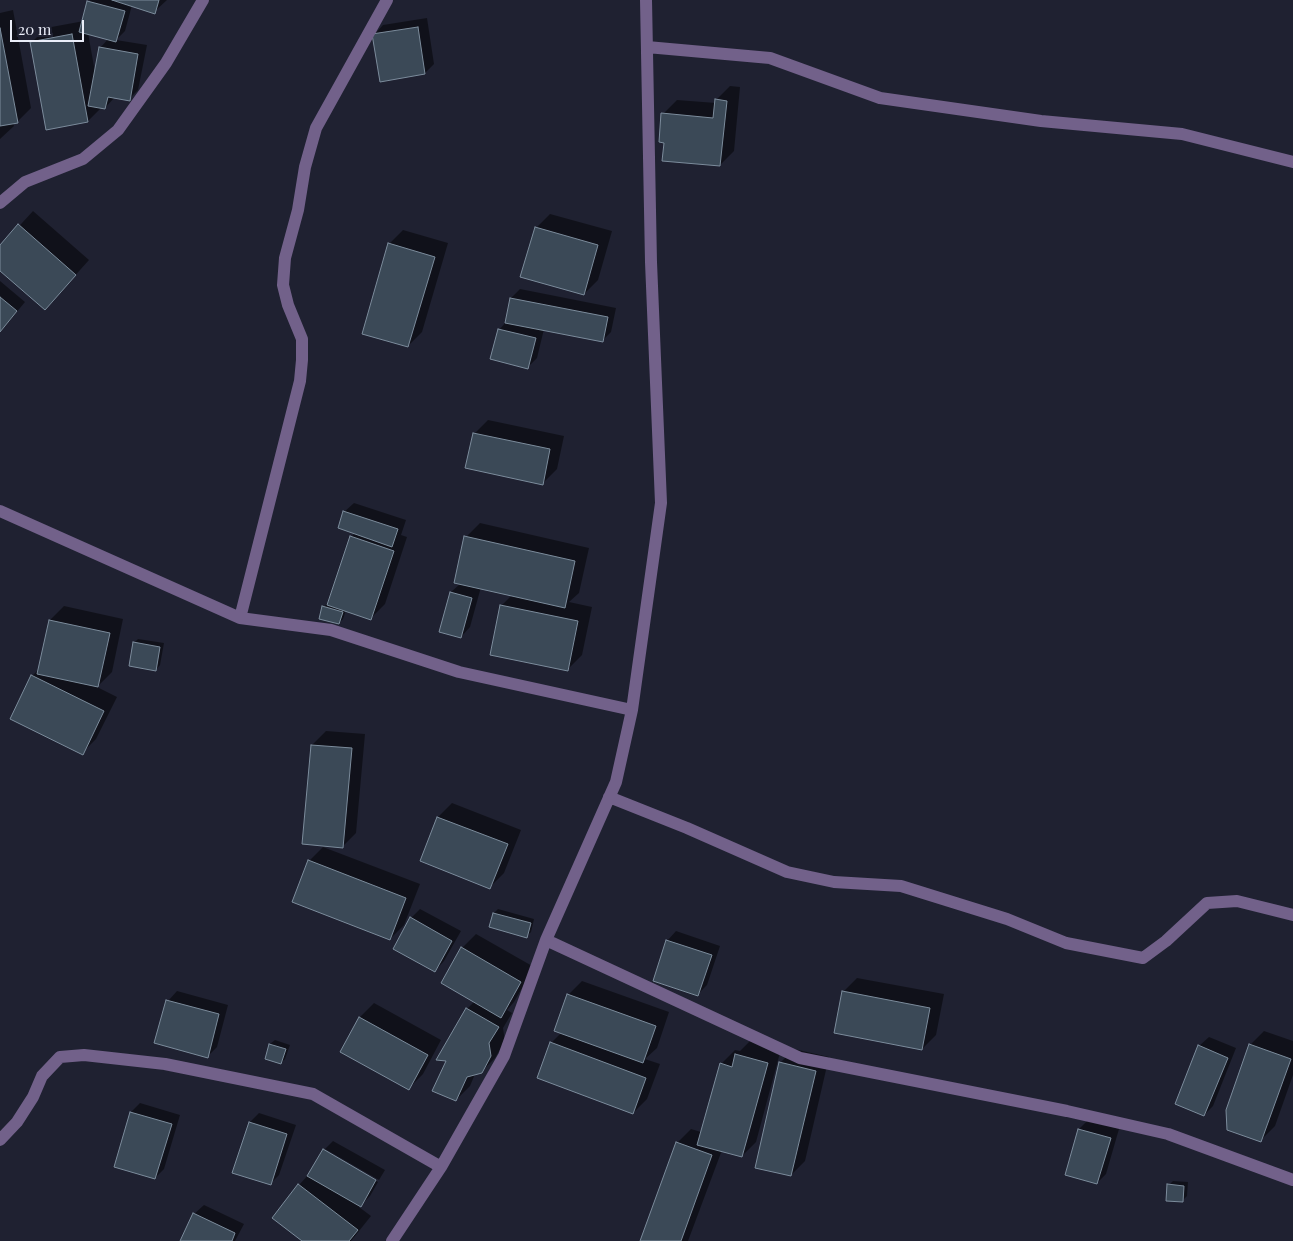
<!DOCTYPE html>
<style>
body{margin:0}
#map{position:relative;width:1293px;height:1241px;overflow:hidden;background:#1f2131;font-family:"Playfair Display",serif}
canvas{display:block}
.scale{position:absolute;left:10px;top:20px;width:74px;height:22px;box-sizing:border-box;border:2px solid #ebeef9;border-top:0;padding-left:6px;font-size:15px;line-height:18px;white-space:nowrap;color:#ebeef9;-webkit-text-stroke:4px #1f2131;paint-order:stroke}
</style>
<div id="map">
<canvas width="1293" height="1241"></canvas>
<div class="scale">20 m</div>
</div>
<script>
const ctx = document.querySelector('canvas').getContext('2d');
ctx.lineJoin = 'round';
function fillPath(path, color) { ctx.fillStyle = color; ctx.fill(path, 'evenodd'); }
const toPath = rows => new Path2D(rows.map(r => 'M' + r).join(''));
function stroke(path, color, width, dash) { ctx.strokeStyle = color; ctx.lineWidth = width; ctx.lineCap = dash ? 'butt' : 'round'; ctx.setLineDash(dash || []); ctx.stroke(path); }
const shadow = toPath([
 [90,0,167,0,154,12,132,5,125,31,116,40,147,45,138,90,129,99,115,97,105,108,102,107,88,121,32,42,46,28,84,21],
 [88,33,109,38,100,48,95,72],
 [13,10,31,108,17,122,13,122,14,126,0,139,0,13],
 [427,18,434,64,425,73,374,35,383,25],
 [730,86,740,87,734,151,720,165,665,141,663,114,677,100,716,103,716,100],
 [33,211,89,260,45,309,0,269,0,247],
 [550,214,612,231,598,280,584,294,536,228],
 [403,230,448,243,422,332,408,346,389,244],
 [0,281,25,302,0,332],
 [520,289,616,308,611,332,602,341,544,329,537,358,528,367,499,330,506,322,511,298],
 [488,420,564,436,557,469,543,483,474,434],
 [354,503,406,520,401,535,407,537,385,604,371,618,346,610,343,619,339,623,323,607,328,603,351,537,355,533,344,512],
 [480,523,589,548,579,593,569,602,592,607,582,655,568,669,492,654,502,605,512,595,481,587,470,627,461,637,451,592,461,583,466,537],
 [64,606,123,619,112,672,97,687,117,697,96,739,82,753,32,676,39,669,50,620],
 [138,639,164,643,160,665,156,670,134,643],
 [326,731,365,734,356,833,342,847,312,745],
 [452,803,521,830,504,873,490,887,421,861,438,817],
 [323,847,420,884,404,925,390,939,309,861],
 [420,909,461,931,444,961,435,971,411,918],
 [498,909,534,919,531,932,527,936,491,926,494,913],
 [676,931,720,946,707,985,698,994,667,941],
 [476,934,534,967,514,1002,507,1010,512,1013,503,1028,505,1041,495,1058,481,1072,475,1074,470,1086,456,1100,448,1060,467,1009,475,1001,462,948],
 [857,978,944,994,936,1035,922,1049,843,992],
 [582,981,669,1012,657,1048,645,1059,660,1064,647,1099,633,1113,551,1043,562,1032,568,995],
 [177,991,228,1005,217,1047,208,1056,168,1001],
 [374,1003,441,1040,423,1074,409,1088,341,1051,360,1017],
 [1264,1031,1293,1041,1293,1075,1275,1126,1261,1140,1250,1045],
 [1209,1037,1236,1048,1213,1106,1204,1115,1199,1046],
 [275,1040,290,1045,285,1059,281,1063,270,1044],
 [751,1040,781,1049,756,1142,742,1156,722,1150,688,1241,641,1241,677,1143,691,1129,701,1132,721,1064,735,1050,740,1051],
 [794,1049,829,1057,805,1161,791,1175,779,1065,778,1065],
 [140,1103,180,1115,164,1169,155,1178,116,1166,131,1112],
 [259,1113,296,1125,279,1175,270,1184,250,1122],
 [1088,1120,1119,1129,1106,1174,1097,1183,1079,1129],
 [333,1141,385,1170,379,1180,325,1149],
 [325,1149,325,1152,378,1182,370,1196,359,1207,371,1216,351,1241,304,1241,299,1185,311,1172],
 [1173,1181,1188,1182,1187,1196,1182,1201,1169,1185],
 [204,1205,244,1224,235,1241,181,1241,194,1214]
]);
const building = toPath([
 [112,0,159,0,155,14,112,0],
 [87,1,125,11,116,42,79,32,87,1],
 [418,27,425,74,380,82,372,34,418,27],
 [0,28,18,123,0,126,0,28],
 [72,34,88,122,46,130,30,42,72,34],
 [99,47,138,54,130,101,108,97,105,109,88,106,99,47],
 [715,99,727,101,720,166,662,161,664,143,659,142,661,113,713,118,715,99],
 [18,224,76,275,45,310,0,271,0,245,18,224],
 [535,227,598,245,584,295,520,277,535,227],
 [388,243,435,257,408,347,362,334,388,243],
 [0,297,17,311,0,332,0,297],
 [510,298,608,317,603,342,505,323,510,298],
 [498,329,536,338,528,369,490,359,498,329],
 [473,433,550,449,543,485,465,468,473,433],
 [343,511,398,529,392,547,338,528,343,511],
 [350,536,394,551,371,620,327,605,350,536],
 [464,536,575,561,565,608,454,583,464,536],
 [450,592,472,598,461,638,439,632,450,592],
 [500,605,578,621,568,671,490,655,500,605],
 [322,606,343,612,339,624,319,619,322,606],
 [49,620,110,633,98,687,37,674,49,620],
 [133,642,160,647,156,671,129,666,133,642],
 [31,675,104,711,83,755,10,719,31,675],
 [311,745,352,748,343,848,302,844,311,745],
 [437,817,508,844,490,889,420,861,437,817],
 [308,860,406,898,390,940,292,902,308,860],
 [493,913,531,923,527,938,489,927,493,913],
 [410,917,452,941,435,972,393,949,410,917],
 [666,940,712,955,698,996,653,981,666,940],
 [461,947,521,982,501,1018,441,983,461,947],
 [842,991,930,1008,922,1050,834,1033,842,991],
 [567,994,656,1026,643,1063,554,1031,567,994],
 [166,1000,219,1014,208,1058,154,1043,166,1000],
 [466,1008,499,1027,489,1043,491,1056,482,1073,467,1077,456,1101,432,1091,446,1061,436,1060,466,1008],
 [359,1017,428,1055,409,1090,340,1052,359,1017],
 [550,1042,646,1078,633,1114,537,1078,550,1042],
 [269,1044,286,1049,281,1064,265,1059,269,1044],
 [1249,1044,1291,1059,1261,1142,1227,1130,1226,1110,1249,1044],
 [1198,1045,1228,1058,1204,1116,1175,1104,1198,1045],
 [735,1054,768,1063,742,1157,697,1145,720,1063,732,1067,735,1054],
 [779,1062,816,1071,791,1176,755,1168,779,1062],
 [130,1112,172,1124,155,1179,114,1167,130,1112],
 [249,1122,287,1134,271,1185,232,1173,249,1122],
 [1078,1129,1111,1138,1097,1184,1065,1175,1078,1129],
 [676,1142,712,1155,681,1241,640,1241,676,1142],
 [323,1149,376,1180,361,1207,307,1176,323,1149],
 [298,1184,358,1230,349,1241,302,1241,272,1218,298,1184],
 [1167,1184,1184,1186,1183,1202,1166,1201,1167,1184],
 [193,1213,235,1233,232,1241,180,1241,193,1213]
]);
const minor = toPath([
 [647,47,770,58,880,98,1041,121,1182,134,1293,162],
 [0,203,25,182,83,159,118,130,166,63,203,0],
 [0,511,240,618,331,630,459,672,632,710],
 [240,618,300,381,302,360,302,339,288,305,283,285,285,258,298,210,305,167,316,128,387,0],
 [609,797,687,828,787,872,834,882,901,886,1007,919,1066,943,1143,958,1166,941,1207,903,1237,901,1293,915],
 [546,940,800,1058,1067,1111,1168,1134,1293,1180],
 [0,1140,17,1122,33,1097,42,1076,60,1057,84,1055,165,1064,313,1094,441,1167],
 [392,1241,441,1167,504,1056,546,940,616,782,632,710,661,503,651,262,646,0]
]);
fillPath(shadow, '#0007');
fillPath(building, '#3b4957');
stroke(building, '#7c8c9c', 1);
stroke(minor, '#72618a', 12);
</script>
